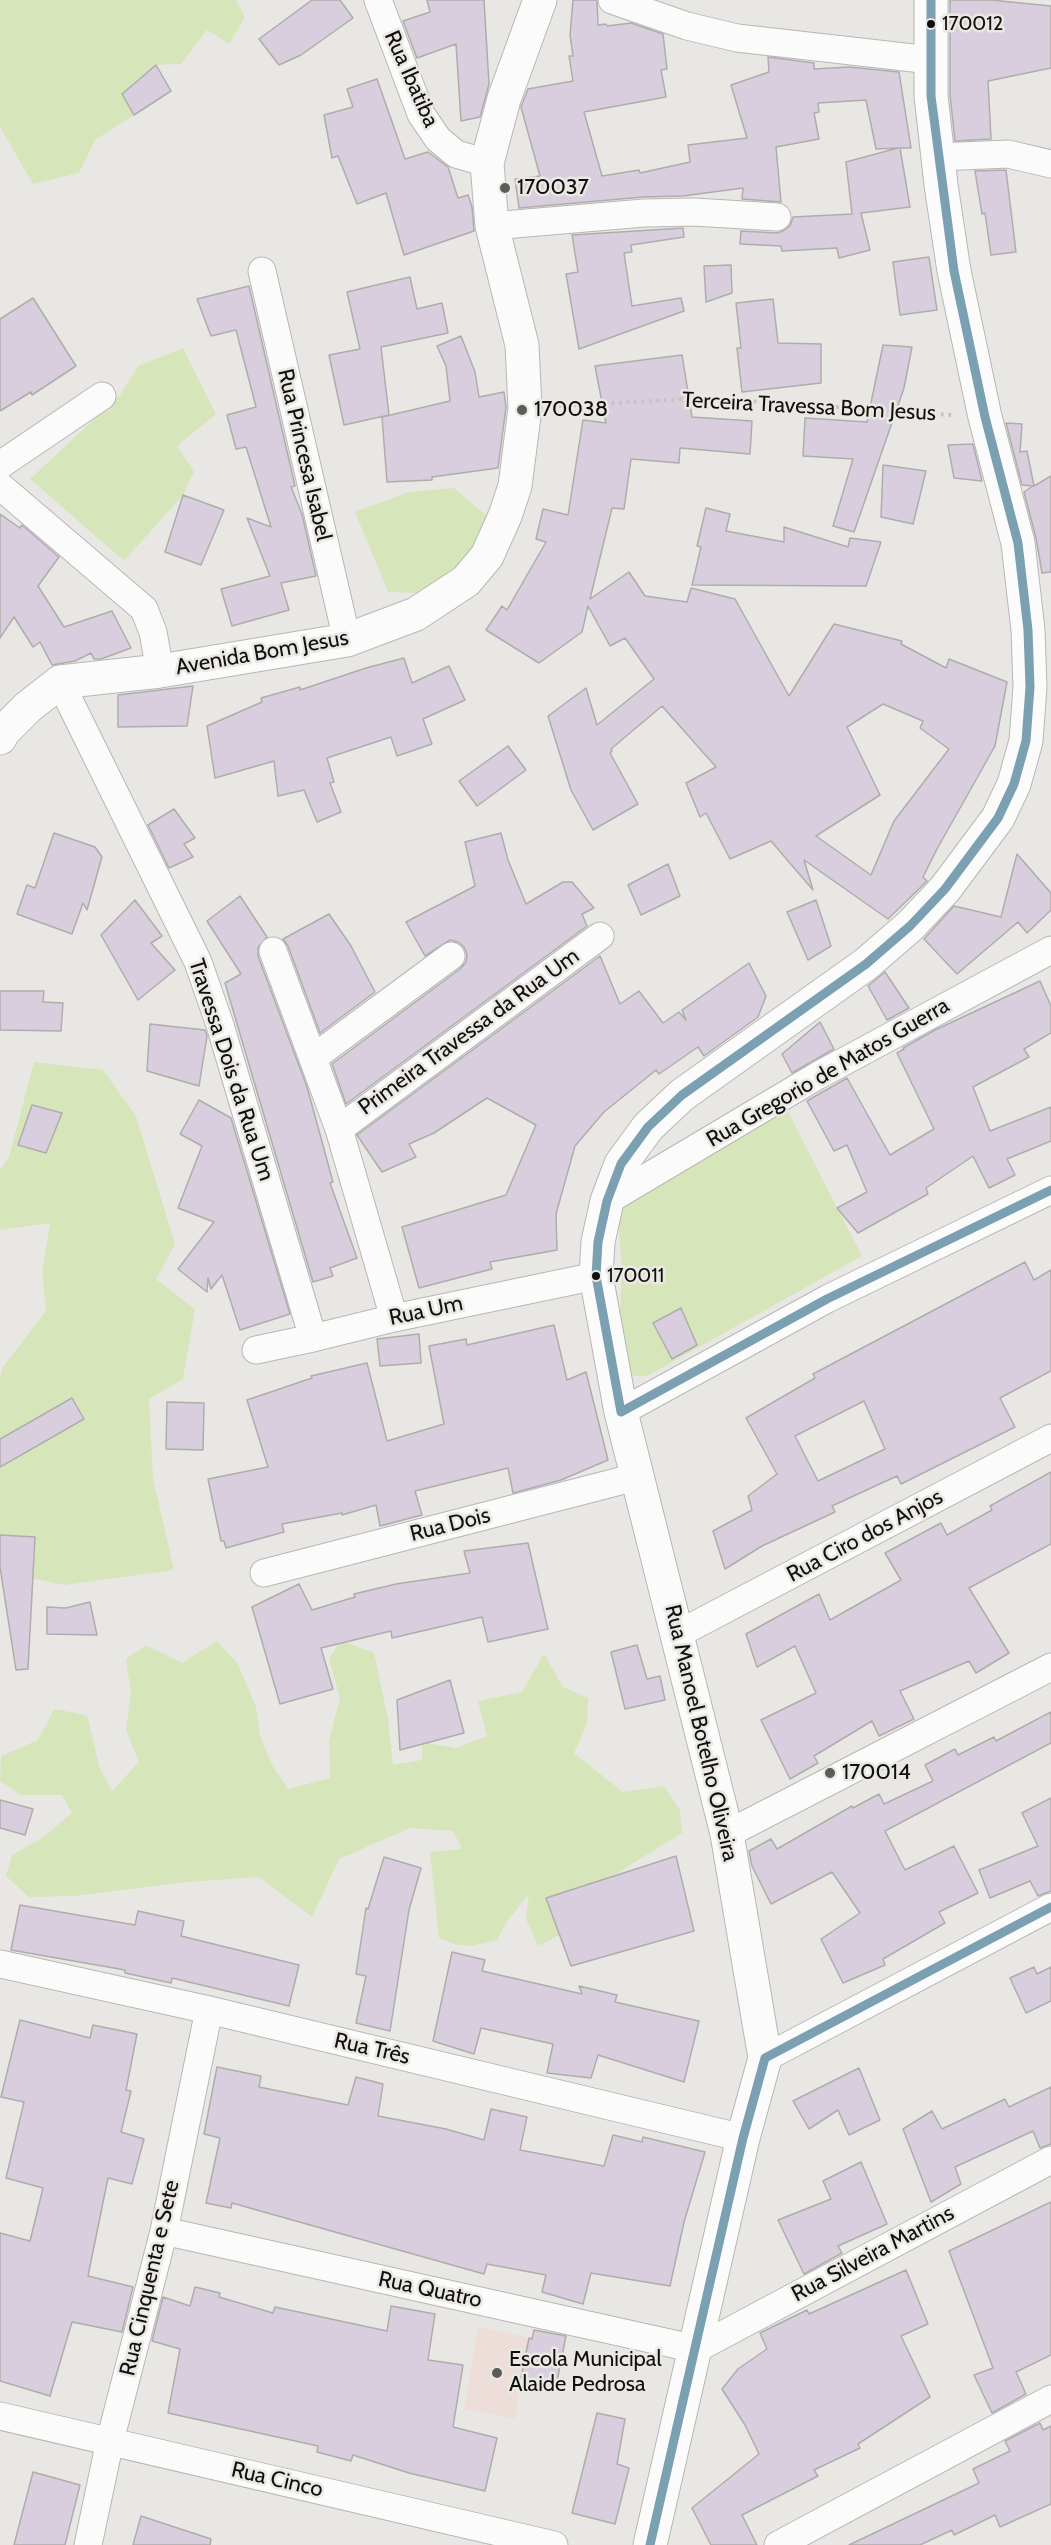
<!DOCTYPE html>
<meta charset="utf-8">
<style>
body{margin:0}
canvas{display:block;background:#e9e7e4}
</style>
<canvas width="1051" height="2545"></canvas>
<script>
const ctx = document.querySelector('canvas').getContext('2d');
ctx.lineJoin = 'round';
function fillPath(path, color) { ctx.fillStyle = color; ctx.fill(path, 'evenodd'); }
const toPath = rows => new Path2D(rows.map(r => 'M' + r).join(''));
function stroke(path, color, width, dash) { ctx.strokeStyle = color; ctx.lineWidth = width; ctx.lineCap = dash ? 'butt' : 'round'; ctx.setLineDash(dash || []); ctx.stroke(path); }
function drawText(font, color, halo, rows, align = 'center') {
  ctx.font = font + ' Cabin,sans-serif'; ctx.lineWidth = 5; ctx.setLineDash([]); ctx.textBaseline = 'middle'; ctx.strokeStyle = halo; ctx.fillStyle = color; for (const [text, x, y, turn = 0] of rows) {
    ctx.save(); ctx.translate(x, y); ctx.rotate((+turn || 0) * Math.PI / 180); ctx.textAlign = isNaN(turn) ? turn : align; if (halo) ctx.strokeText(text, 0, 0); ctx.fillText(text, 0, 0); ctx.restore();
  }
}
const education = toPath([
 [478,2326,529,2338,515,2419,464,2409]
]);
const green = toPath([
 [0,0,236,0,245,17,229,44,207,30,181,64,156,65,122,94,134,115,95,140,79,173,33,184,0,127],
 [183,348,216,414,177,446,194,472,183,495,124,561,30,479,120,395,138,366],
 [454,488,499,526,443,582,416,593,388,592,355,512,409,492],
 [34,1062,103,1070,136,1116,175,1244,156,1279,195,1309,183,1379,149,1399,153,1478,174,1570,65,1585,0,1572,0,1376,3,1367,46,1311,42,1272,50,1223,0,1230,0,1170,9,1157],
 [784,1104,862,1256,647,1376,630,1376,615,1334,620,1315,622,1271,619,1232,613,1213],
 [341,1640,374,1653,388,1718,393,1765,422,1760,422,1742,456,1748,487,1736,478,1701,522,1692,544,1654,563,1687,588,1698,587,1723,574,1753,623,1792,664,1786,680,1810,682,1833,611,1877,560,1935,538,1946,526,1919,529,1894,508,1920,497,1940,471,1946,454,1944,439,1938,430,1852,462,1849,453,1831,410,1828,339,1859,312,1917,259,1877,187,1882,74,1896,29,1897,6,1876,12,1855,42,1838,72,1813,62,1795,21,1795,0,1781,1,1756,38,1740,54,1709,87,1715,100,1769,112,1791,139,1762,126,1730,131,1693,126,1659,146,1645,182,1663,217,1641,238,1664,256,1707,260,1735,272,1765,288,1789,330,1778,329,1741,340,1698,329,1659]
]);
const building = toPath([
 [312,0,340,0,353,18,301,55,279,65,259,39,312,0],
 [427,0,484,0,489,84,480,117,461,121,456,44,417,58,403,21,430,12,427,0],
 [573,0,597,0,598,25,606,24,607,26,631,23,663,34,667,69,661,70,666,97,584,112,602,176,639,170,640,173,690,162,688,145,747,138,731,85,769,72,768,57,814,63,814,69,849,67,899,72,911,148,900,148,910,207,861,213,870,250,839,258,837,248,782,251,781,246,740,244,741,231,777,233,783,231,790,226,793,217,852,214,846,162,898,148,876,149,866,100,818,103,819,112,814,113,819,139,776,147,781,202,742,199,743,188,683,196,643,197,519,208,515,179,540,176,521,107,528,89,573,81,569,56,573,56,570,35,573,0],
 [950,0,991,0,1051,6,1051,68,988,81,991,139,955,141,950,95,950,0],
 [156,65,171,91,134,115,122,94,156,65],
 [377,79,405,159,428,152,448,167,458,198,468,195,472,207,474,231,404,255,386,193,357,204,338,156,332,158,324,115,353,107,347,89,377,79],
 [1006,170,1016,252,991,255,985,213,982,214,975,171,1006,170],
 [683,228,684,237,631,245,632,252,624,253,632,306,681,298,684,311,579,349,566,274,578,272,572,235,683,228],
 [929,257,937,310,900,315,893,262,929,257],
 [731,265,732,293,706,302,704,266,731,265],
 [410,277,417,309,442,303,448,333,381,347,389,415,344,425,329,355,360,349,347,292,410,277],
 [249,286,295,486,291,487,302,514,316,576,281,583,289,610,232,626,221,589,270,576,247,518,271,527,246,447,236,449,227,415,256,407,236,330,211,336,197,299,249,286],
 [33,298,76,366,32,395,31,392,0,411,0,319,33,298],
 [773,299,778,343,821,344,821,383,742,392,737,348,741,348,736,303,773,299],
 [461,336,475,372,479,397,504,392,506,407,498,468,432,477,432,480,387,482,382,417,450,401,446,366,437,346,461,336],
 [883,345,912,347,904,388,854,532,833,526,853,459,803,456,805,418,867,422,883,345],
 [682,355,692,417,752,421,750,454,680,448,679,463,631,459,624,509,612,508,590,599,629,572,645,596,687,602,691,588,735,599,789,696,834,624,902,641,901,644,946,668,949,659,1007,682,995,746,937,849,923,877,927,881,888,919,804,860,813,890,771,841,730,859,706,813,700,817,686,783,716,767,662,706,611,749,612,751,610,753,638,804,593,830,571,790,548,716,586,688,597,725,654,679,625,638,610,646,588,606,582,632,539,663,486,630,502,606,507,610,546,542,536,539,543,509,568,515,583,420,606,423,595,366,682,355],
 [883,704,923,721,920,728,949,749,894,821,871,875,816,836,880,795,847,727,883,704],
 [1006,423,1022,424,1020,452,1027,451,1034,486,1051,476,1051,572,1042,573,1036,538,1024,492,1033,486,1022,485,1006,423],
 [973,444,982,481,954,478,948,445,973,444],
 [883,465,926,471,913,524,881,517,883,465],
 [183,495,224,510,201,565,165,552,183,495],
 [706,508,730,514,726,531,784,542,784,527,848,547,850,538,881,542,866,586,692,585,701,547,697,546,706,508],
 [0,514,20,528,22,525,59,557,38,586,64,627,112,611,131,648,101,659,94,659,91,653,75,661,52,665,40,642,33,647,14,617,0,638,0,514],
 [404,658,412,683,449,666,465,700,423,719,432,744,397,756,391,737,327,758,334,782,330,783,341,812,317,822,304,790,278,796,274,761,215,778,207,726,262,702,261,698,300,687,300,690,366,668,404,658],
 [193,686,187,726,118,727,118,695,193,686],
 [508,746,526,770,477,806,459,781,508,746],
 [174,809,195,838,184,844,193,857,169,868,148,825,174,809],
 [54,833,95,847,102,857,87,910,83,903,72,934,17,914,27,885,35,888,54,833],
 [501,833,508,860,526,904,563,882,572,882,594,908,582,914,587,926,346,1104,332,1064,460,969,466,962,467,954,464,947,458,942,450,940,425,956,406,922,475,886,465,842,501,833],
 [1017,854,1051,893,1051,910,1027,933,1018,922,957,974,924,939,954,906,1001,917,1017,854],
 [668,864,680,896,641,915,628,885,668,864],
 [240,896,267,937,258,948,258,956,307,1087,333,1182,330,1183,357,1258,330,1268,333,1276,313,1282,225,983,241,974,207,921,240,896],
 [135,900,162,936,151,943,175,970,138,1000,101,935,135,900],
 [816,900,831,946,808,960,787,912,816,900],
 [329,914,351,946,375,992,320,1033,288,946,283,939,329,914],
 [600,956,620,1004,639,991,663,1023,679,1012,686,1020,682,1010,749,963,766,996,758,1017,704,1056,698,1047,659,1074,656,1070,604,1112,575,1146,556,1214,557,1250,490,1262,492,1269,419,1288,402,1227,506,1195,536,1125,487,1098,434,1133,409,1144,416,1157,382,1172,357,1135,600,956],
 [885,972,909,1008,887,1020,868,986,885,972],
 [1040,981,1051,1006,1051,1033,1024,1049,1029,1057,973,1087,990,1131,1051,1107,1051,1141,1007,1159,1015,1175,989,1188,973,1156,926,1188,928,1194,858,1233,837,1208,867,1192,847,1145,834,1151,807,1101,847,1078,890,1155,934,1129,897,1053,904,1049,903,1048,935,1030,1040,981],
 [0,991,44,991,43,1002,63,1003,61,1031,0,1030,0,991],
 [820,1022,834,1049,792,1073,782,1054,820,1022],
 [150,1024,205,1030,207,1036,199,1086,147,1071,150,1024],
 [199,1100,231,1118,290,1314,240,1330,222,1275,211,1289,208,1278,207,1292,178,1269,214,1222,178,1208,202,1146,180,1134,199,1100],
 [32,1105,62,1113,46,1153,18,1145,32,1105],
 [1025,1262,1034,1280,1051,1270,1051,1371,1000,1398,1015,1427,901,1484,897,1476,832,1506,835,1512,762,1546,725,1569,713,1531,752,1510,748,1496,777,1474,746,1418,815,1378,813,1374,1025,1262],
 [864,1401,885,1449,818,1481,795,1436,864,1401],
 [681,1308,697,1345,672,1359,653,1323,681,1308],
 [554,1325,567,1380,586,1372,608,1460,561,1480,513,1493,508,1468,415,1491,422,1515,380,1526,376,1505,342,1515,342,1513,282,1524,284,1532,226,1548,224,1541,221,1541,208,1479,268,1467,247,1400,312,1378,311,1376,367,1363,387,1441,444,1424,429,1346,466,1339,467,1345,554,1325],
 [419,1334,421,1363,380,1366,377,1339,419,1334],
 [72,1398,84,1419,0,1467,0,1439,72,1398],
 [167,1402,204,1403,203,1450,166,1449,167,1402],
 [1051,1472,1051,1544,969,1588,1009,1653,976,1673,969,1661,900,1691,914,1719,879,1736,872,1721,814,1756,818,1763,790,1779,761,1720,816,1693,795,1646,757,1667,746,1634,819,1594,830,1620,901,1580,885,1553,941,1523,947,1535,992,1510,990,1506,1051,1472],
 [0,1535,35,1537,28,1669,16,1670,0,1567,0,1535],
 [528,1543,548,1629,488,1642,482,1617,392,1638,391,1631,321,1648,333,1689,280,1704,252,1607,299,1584,312,1610,355,1597,354,1594,396,1584,470,1573,464,1551,528,1543],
 [90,1602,97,1635,47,1634,47,1607,66,1608,90,1602],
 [637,1645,647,1679,660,1676,665,1700,625,1709,611,1652,637,1645],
 [450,1680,464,1733,400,1750,397,1700,450,1680],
 [1051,1712,1051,1743,885,1831,905,1870,954,1846,978,1893,939,1912,945,1923,883,1959,885,1965,843,1983,821,1939,860,1913,832,1872,771,1904,752,1866,749,1851,771,1839,777,1849,852,1806,853,1808,879,1794,884,1804,933,1781,925,1765,955,1749,958,1755,994,1737,996,1741,1051,1712],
 [1051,1798,1051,1891,1038,1896,1030,1881,990,1898,979,1870,1038,1846,1022,1813,1051,1798],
 [0,1800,33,1809,25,1835,0,1828,0,1800],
 [676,1856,694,1931,571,1966,546,1898,676,1856],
 [384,1857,421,1868,409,1910,390,2031,356,2023,366,1976,356,1974,366,1908,368,1909,384,1857],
 [20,1905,135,1925,138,1911,184,1921,181,1936,299,1965,289,2006,172,1978,171,1983,125,1973,125,1970,11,1950,20,1905],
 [452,1952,485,1960,482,1971,582,1994,579,1986,617,1995,615,2002,699,2021,684,2082,598,2055,591,2078,547,2073,553,2044,481,2028,474,2054,433,2041,452,1952],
 [1034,1967,1037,1974,1051,1967,1051,2001,1026,2013,1010,1978,1034,1967],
 [20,2020,90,2038,93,2025,137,2034,126,2090,131,2091,121,2132,144,2139,132,2184,108,2178,88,2276,133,2287,122,2332,72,2322,50,2396,0,2381,0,2233,30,2241,43,2188,6,2178,24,2102,1,2097,20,2020],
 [217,2067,261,2076,259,2087,348,2105,356,2077,383,2084,378,2116,446,2129,484,2140,491,2109,527,2117,520,2150,604,2166,613,2135,642,2142,643,2137,705,2152,684,2222,670,2286,591,2273,583,2304,542,2292,546,2275,487,2264,484,2274,232,2203,231,2208,206,2203,220,2138,204,2134,217,2067],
 [859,2068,880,2120,849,2135,838,2110,809,2129,793,2101,859,2068],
 [1051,2087,1051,2144,1040,2148,1033,2131,955,2167,961,2184,931,2202,903,2129,932,2111,942,2129,1005,2099,1009,2107,1051,2087],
 [861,2162,887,2224,838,2246,842,2253,804,2274,778,2220,831,2199,823,2181,861,2162],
 [1051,2202,1051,2355,1016,2372,1026,2394,992,2413,974,2375,993,2368,949,2251,1051,2202],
 [906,2270,928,2324,901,2336,930,2397,858,2444,860,2448,814,2470,818,2476,742,2515,757,2545,711,2545,692,2508,759,2454,745,2425,722,2389,738,2369,767,2349,760,2333,807,2310,809,2314,906,2270],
 [195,2287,220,2293,219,2297,273,2313,275,2307,387,2331,391,2306,435,2314,428,2360,463,2365,453,2427,497,2438,485,2491,409,2473,353,2455,351,2461,317,2452,318,2446,168,2413,180,2349,152,2341,163,2297,190,2306,195,2287],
 [534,2330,566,2336,556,2386,521,2378,529,2338,532,2339,534,2330],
 [597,2413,625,2419,617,2464,629,2468,615,2524,572,2513,597,2413],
 [1040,2423,1043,2430,1051,2426,1051,2504,1000,2527,995,2515,954,2535,952,2530,920,2545,849,2545,979,2483,973,2469,1010,2451,1005,2441,1040,2423],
 [33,2472,80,2485,65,2545,14,2545,33,2472],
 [141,2516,211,2539,210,2545,133,2545,141,2516]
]);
const path = toPath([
 [559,406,707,398,952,415]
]);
const minor = toPath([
 [378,0,421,114,438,139,456,154,487,163],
 [612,0,687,26,737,38,931,60],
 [938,157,1008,154,1051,164],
 [492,226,644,213,694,212,777,217],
 [262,271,347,640],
 [0,465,102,396],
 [0,486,144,609,153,632,160,671],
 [60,682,198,962,220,1025,313,1338],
 [273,951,339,1129,394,1318],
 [313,1058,451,956],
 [339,1129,600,936],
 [607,1201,817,1076,1051,950],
 [256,1350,313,1338,394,1318,596,1276],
 [621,1412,827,1299,1051,1190],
 [264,1573,636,1477],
 [678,1634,1051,1438],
 [727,1834,1051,1667],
 [0,1964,209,2010,743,2138],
 [765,2058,1051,1907],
 [164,2231,696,2349,1051,2160],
 [0,2416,554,2545],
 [88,2545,110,2441,164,2231,209,2010],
 [778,2545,1051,2399]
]);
const tertiary = toPath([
 [650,2545,743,2138,765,2058,727,1834,621,1412,596,1276,598,1242,607,1201,621,1164,648,1127,682,1095,866,964,910,926,945,889,998,818,1014,784,1026,741,1030,687,1028,630,1018,543,985,417,954,271,941,185,931,96,931,0]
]);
const secondary = toPath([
 [0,738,3,732,28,707,60,682,160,671,347,640,416,614,466,581,487,556,505,516,515,486,525,408,522,345,492,226,487,163,504,99,540,0]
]);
const bus1 = toPath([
 [931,0,931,96,954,271,985,417,1018,543,1028,630,1030,687,1026,741,1014,784,998,818,945,889,910,926,866,964,682,1095,648,1127,621,1164,607,1201,598,1242,596,1276,621,1412,827,1299,1051,1190],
 [650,2545,743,2138,765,2058,1051,1907]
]);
const markers = [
 [931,24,5,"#11100f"],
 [505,188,6,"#5d5b5a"],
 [522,410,6,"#5d5b5a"],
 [596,1276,5,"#11100f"],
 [830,1773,6,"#5d5b5a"],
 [497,2373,6,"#5d5b5a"]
];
const busNames = [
 ["170012",942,24],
 ["170011",607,1276]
];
const streetNames = [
 ["Rua Ibatiba",411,79,66],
 ["Terceira Travessa Bom Jesus",809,407,3],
 ["Rua Princesa Isabel",304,455,77],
 ["Avenida Bom Jesus",262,653,-10],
 ["Primeira Travessa da Rua Um",469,1032,-36],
 ["Travessa Dois da Rua Um",231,1070,72],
 ["Rua Gregorio de Matos Guerra",828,1073,-30],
 ["Rua Um",426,1311,-12],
 ["Rua Dois",450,1525,-14],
 ["Rua Ciro dos Anjos",865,1536,-28],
 ["Rua Manoel Botelho Oliveira",701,1733,77],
 ["Rua Três",372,2049,13],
 ["Rua Silveira Martins",873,2254,-28],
 ["Rua Cinquenta e Sete",150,2278,-77],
 ["Rua Quatro",430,2290,12],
 ["Rua Cinco",277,2480,13]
];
const poiNames = [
 ["170037",517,188],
 ["170038",534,410],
 ["170014",842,1773],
 ["Escola Municipal",509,2360],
 ["Alaide Pedrosa",509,2385]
];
fillPath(education, '#eddeda');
fillPath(green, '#d7e5bb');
fillPath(building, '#d8cedd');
stroke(building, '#aeadac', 1.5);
stroke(minor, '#b8b7b5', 29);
stroke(tertiary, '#b8b7b5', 35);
stroke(secondary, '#b8b7b5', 35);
stroke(path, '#c5c5c5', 4, [3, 4.5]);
stroke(minor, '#fcfbfb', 27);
stroke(tertiary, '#fcfbfb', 33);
stroke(secondary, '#fcfbfb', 33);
stroke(bus1, '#7ba0b1', 9);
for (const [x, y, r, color] of markers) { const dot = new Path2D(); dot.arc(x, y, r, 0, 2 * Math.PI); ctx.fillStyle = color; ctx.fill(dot); stroke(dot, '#eae8e3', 2); }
drawText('20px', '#11100f', '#eae8e3', busNames, 'left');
drawText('22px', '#11100f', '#eae8e3', streetNames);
drawText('22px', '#11100f', '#eae8e3', poiNames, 'left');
</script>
